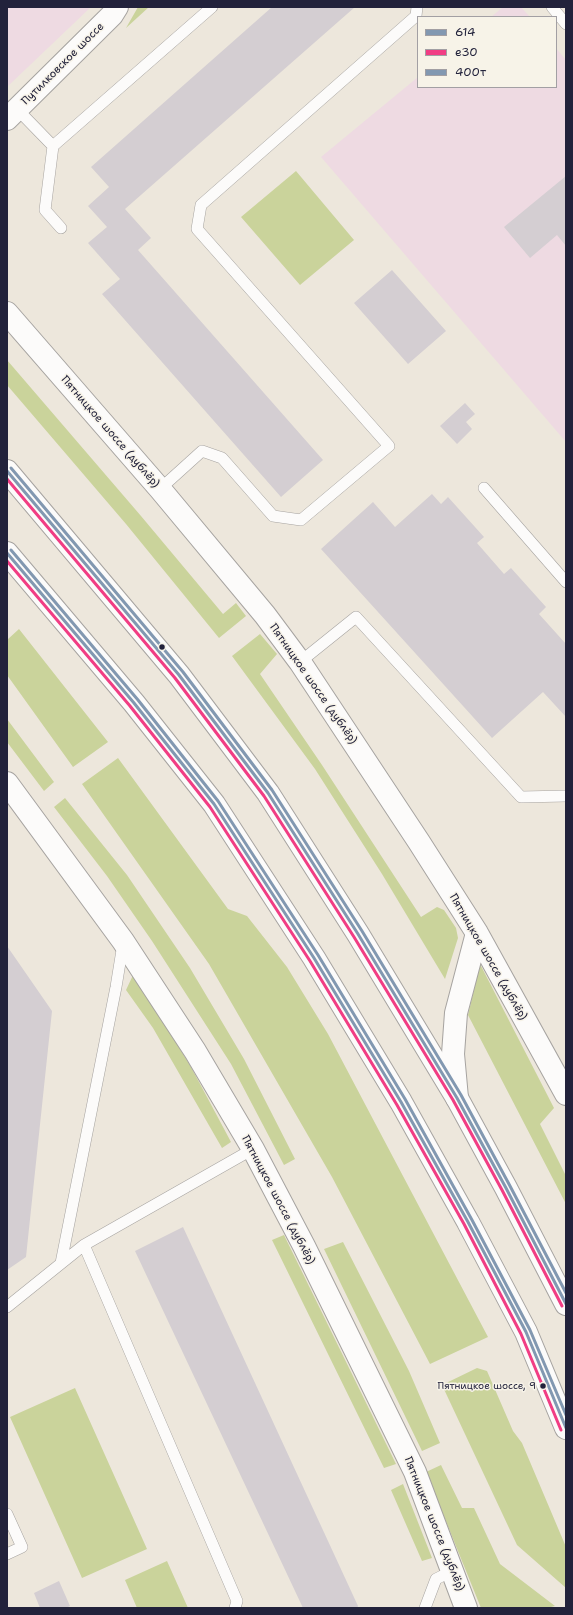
<!DOCTYPE html>
<meta charset="utf-8">
<style>
body{margin:0}
#map{position:relative;width:573px;height:1615px;overflow:hidden;background:#ede7dc;font-family:"Shantell Sans",sans-serif}
canvas{display:block}
.frame{position:absolute;inset:0;border:8px solid #22223b;pointer-events:none}
.legend{position:absolute;left:417px;top:16px;width:140px;height:72px;box-sizing:border-box;background:#f7f3e8;border:1px solid #a29fa3;margin:0;padding:5px 7px;list-style:none;font-size:12px;color:#22223b}
.legend li{display:flex;align-items:center;gap:8px;height:20px}
.legend b{width:20px;border:1px solid #a29fa3}
</style>
<div id="map">
<canvas width="573" height="1615"></canvas>
<div class="frame"></div>
<ul class="legend">
<li><b style="height:5px;background:#8298b1"></b>614</li>
<li><b style="height:5px;background:#f13d84"></b>е30</li>
<li><b style="height:5px;background:#8298b1"></b>400т</li>
</ul>
</div>
<script>
const ctx = document.querySelector('canvas').getContext('2d');
ctx.lineJoin = 'round';
function fillPath(path, color) { ctx.fillStyle = color; ctx.fill(path, 'evenodd'); }
const toPath = rows => new Path2D(rows.map(r => 'M' + r).join(''));
function stroke(path, color, width, dash) { ctx.strokeStyle = color; ctx.lineWidth = width; ctx.lineCap = dash ? 'butt' : 'round'; ctx.setLineDash(dash || []); ctx.stroke(path); }
function drawText(font, color, halo, rows, align = 'center') {
  ctx.font = font + ' "Shantell Sans",sans-serif'; ctx.lineWidth = 3; ctx.setLineDash([]); ctx.textBaseline = 'middle'; ctx.strokeStyle = halo; ctx.fillStyle = color; for (const [text, x, y, turn = 0] of rows) {
    ctx.save(); ctx.translate(x, y); ctx.rotate((+turn || 0) * Math.PI / 180); ctx.textAlign = isNaN(turn) ? turn : align; if (halo) ctx.strokeText(text, 0, 0); ctx.fillText(text, 0, 0); ctx.restore();
  }
}
const built = toPath([
 [7,7,91,7,7,87],
 [503,7,521,7,530,17,491,17],
 [556,48,566,60,566,442,321,157,418,77,418,87,556,87]
]);
const green = toPath([
 [138,7,149,7,126,28],
 [296,171,354,240,300,285,241,217],
 [7,360,141,516,223,614,236,603,246,616,219,638,126,524,7,385],
 [19,629,108,742,73,767,7,675,7,640],
 [260,634,277,654,260,674,322,765,421,917,437,907,444,910,456,928,458,938,445,979,382,874,315,769,232,656],
 [7,719,54,782,44,791,7,742],
 [118,758,228,909,247,916,287,967,328,1034,488,1337,430,1364,332,1177,209,964,82,784],
 [65,798,127,875,190,968,244,1059,295,1159,284,1165,231,1064,152,941,107,876,54,807],
 [480,964,554,1108,540,1124,566,1176,566,1204,468,1015],
 [134,973,191,1067,231,1142,222,1148,153,1028,126,990],
 [284,1235,396,1464,384,1468,272,1240],
 [343,1242,409,1371,440,1443,422,1451,324,1249],
 [477,1368,487,1371,513,1431,522,1443,566,1547,566,1588,517,1545,442,1385],
 [75,1388,147,1549,82,1578,10,1417],
 [441,1465,462,1508,474,1508,500,1564,555,1606,547,1608,481,1608,426,1472],
 [403,1484,432,1558,422,1561,391,1490],
 [167,1561,188,1608,137,1608,125,1580]
]);
const building = toPath([
 [272,7,355,7,125,209,151,238,138,250,323,460,281,497,102,294,120,279,88,243,107,227,88,206,109,187,91,167],
 [566,176,566,246,557,235,530,258,504,227],
 [392,270,446,331,408,364,354,303],
 [465,403,475,414,466,422,472,429,457,444,440,426],
 [432,494,441,504,448,497,484,537,477,543,504,574,511,568,546,607,539,614,566,644,566,717,543,692,492,738,321,549,373,502,395,527],
 [7,946,52,1011,26,1257,7,1270],
 [183,1227,358,1606,357,1608,303,1608,135,1251],
 [59,1581,70,1606,66,1608,40,1608,34,1593]
]);
const lane = toPath([
 [552,7,566,24],
 [17,109,53,146,212,7],
 [53,146,45,210,61,228],
 [484,488,566,582],
 [160,489,202,451,222,458,273,516,301,520,389,446,197,229,201,205,416,16,417,7],
 [300,662,356,617,521,797,566,796],
 [84,1245,237,1601,235,1608],
 [61,1263,116,987,123,944],
 [7,1307,84,1245,253,1149],
 [7,1514,22,1547,7,1554],
 [425,1608,436,1579,452,1571]
]);
const street = toPath([
 [7,313,160,489,265,615,300,662,419,842,477,933,566,1094],
 [7,783,123,941,195,1051,253,1149,304,1246,415,1472,466,1608],
 [457,1098,453,1054,456,1013,477,933]
]);
const secondary = toPath([
 [7,119,112,15,117,7]
]);
const primary = toPath([
 [7,471,179,675,268,793,358,934,457,1098,506,1188,566,1304],
 [7,553,134,703,214,804,314,958,401,1102,468,1222,526,1332,566,1428]
]);
const bus1 = toPath([
 [7,471,179,675,268,793,358,934,457,1098,506,1188,566,1304],
 [7,553,134,703,214,804,314,958,401,1102,468,1222,526,1332,566,1428]
]);
const bus2 = toPath([
 [7,479,175,678,264,796,354,937,453,1100,502,1190,562,1306],
 [7,561,130,706,210,807,310,961,397,1105,464,1224,521,1334,561,1430]
]);
const bus3 = toPath([
 [11,468,183,672,272,790,362,931,461,1095,510,1186,566,1293],
 [11,550,138,700,218,801,318,955,405,1099,472,1220,530,1330,566,1415]
]);
const markers = [
 [162,647,3.5,"#22223b"],
 [543,1386,3.5,"#22223b"]
];
const busNames = [
 ["Пятницкое шоссе, 9",536,1386]
];
const streetNames = [
 ["Путилковское шоссе",63,64,-45],
 ["Пятницкое шоссе (дублёр)",110,432,49],
 ["Пятницкое шоссе (дублёр)",313,684,55],
 ["Пятницкое шоссе (дублёр)",488,957,60],
 ["Пятницкое шоссе (дублёр)",278,1200,62],
 ["Пятницкое шоссе (дублёр)",434,1524,68]
];
fillPath(built, '#eedae2');
fillPath(green, '#cad39b');
fillPath(building, '#d4ced2');
stroke(lane, '#a6a3a0', 12);
stroke(street, '#a6a3a0', 24);
stroke(secondary, '#a6a3a0', 24);
stroke(primary, '#a6a3a0', 24);
stroke(lane, '#fcfbfa', 11);
stroke(street, '#fcfbfa', 22);
stroke(secondary, '#fcfbfa', 22);
stroke(primary, '#fcfbfa', 22);
stroke(bus1, '#8298b1', 3);
stroke(bus2, '#f13d84', 3);
stroke(bus3, '#8298b1', 3);
for (const [x, y, r, color] of markers) { const dot = new Path2D(); dot.arc(x, y, r, 0, 2 * Math.PI); ctx.fillStyle = color; ctx.fill(dot); stroke(dot, '#f7f3e8', 1.5); }
drawText('10px', '#22223b', '#f7f3e8', busNames, 'right');
drawText('11px', '#22223b', '#f7f3e8', streetNames);
</script>
